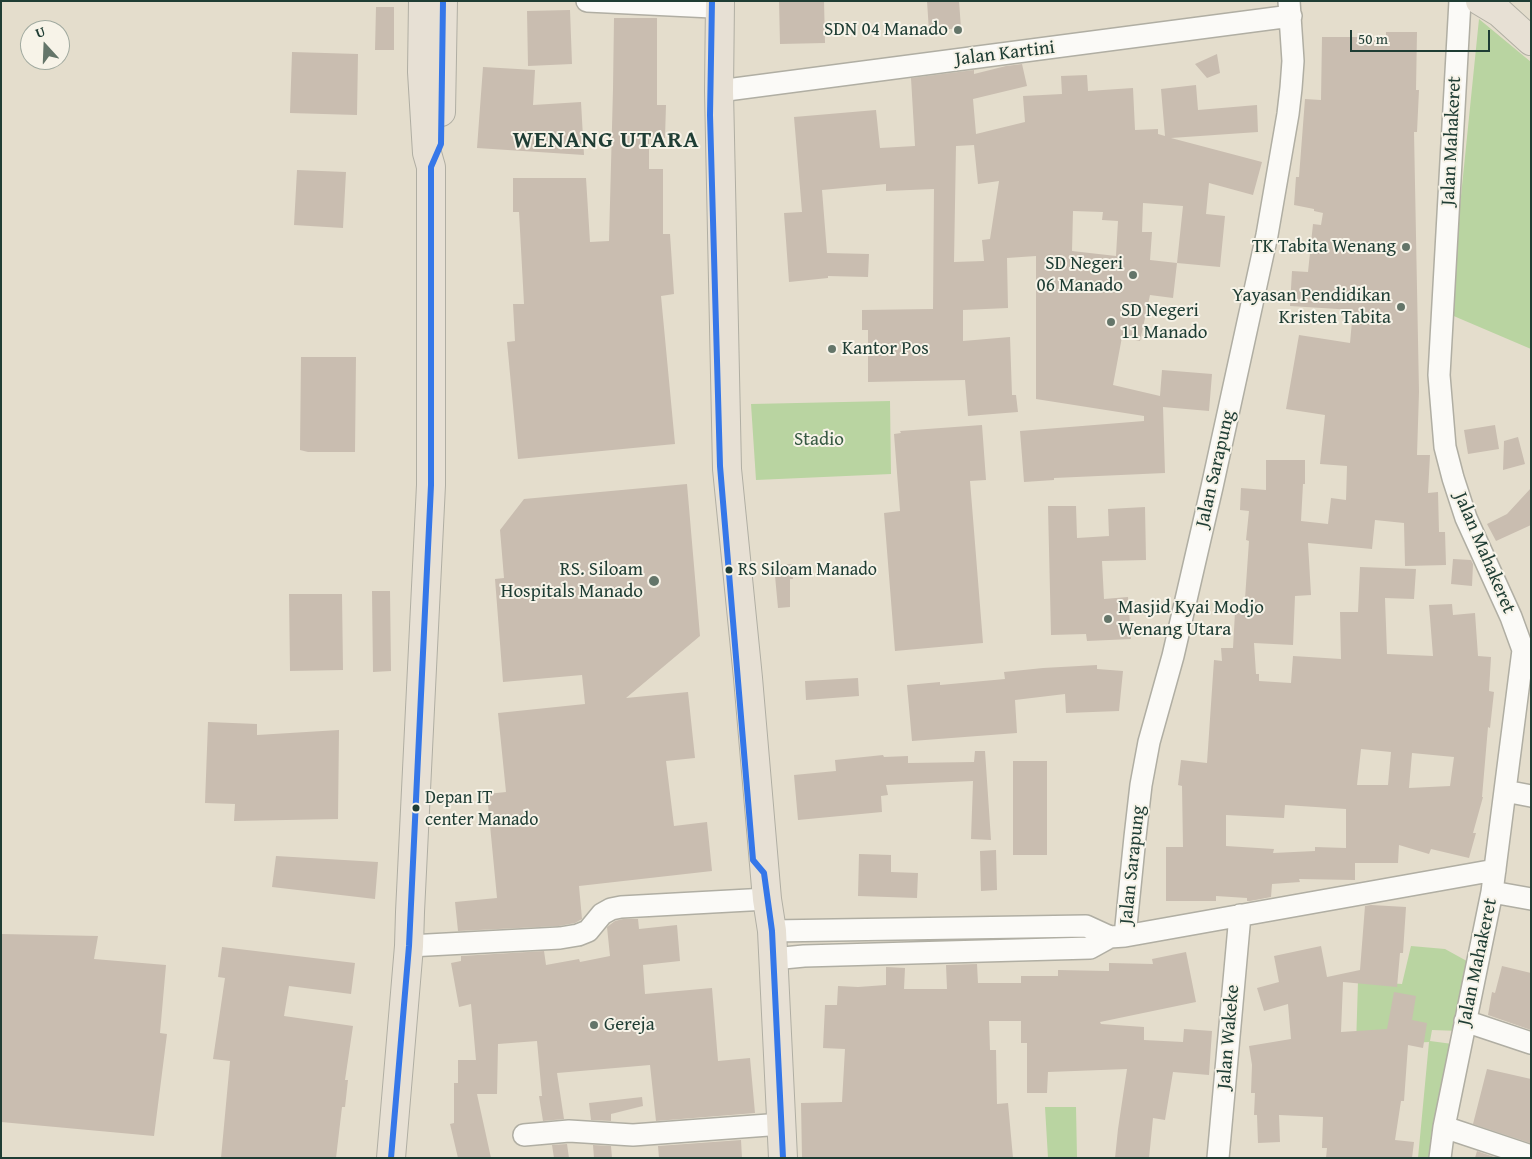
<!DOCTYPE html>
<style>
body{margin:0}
#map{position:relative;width:1532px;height:1159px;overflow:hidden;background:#e4ddcc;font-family:"Gentium Book Plus",serif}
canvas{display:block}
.frame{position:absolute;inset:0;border:2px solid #1f3d34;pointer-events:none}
.north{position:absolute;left:20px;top:20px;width:50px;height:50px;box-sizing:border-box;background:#f7f3e8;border:1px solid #a1aaa0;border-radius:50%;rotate:340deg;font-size:14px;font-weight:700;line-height:20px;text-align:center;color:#1f3d34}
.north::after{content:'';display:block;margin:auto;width:18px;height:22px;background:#647569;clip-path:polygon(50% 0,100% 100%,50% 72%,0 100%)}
.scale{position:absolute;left:1350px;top:30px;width:140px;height:22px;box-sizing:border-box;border:2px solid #1f3d34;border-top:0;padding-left:6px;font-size:15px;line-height:18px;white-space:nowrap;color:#1f3d34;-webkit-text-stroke:4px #f7f3e8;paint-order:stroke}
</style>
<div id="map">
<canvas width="1532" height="1159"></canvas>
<div class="frame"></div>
<div class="north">U</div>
<div class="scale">50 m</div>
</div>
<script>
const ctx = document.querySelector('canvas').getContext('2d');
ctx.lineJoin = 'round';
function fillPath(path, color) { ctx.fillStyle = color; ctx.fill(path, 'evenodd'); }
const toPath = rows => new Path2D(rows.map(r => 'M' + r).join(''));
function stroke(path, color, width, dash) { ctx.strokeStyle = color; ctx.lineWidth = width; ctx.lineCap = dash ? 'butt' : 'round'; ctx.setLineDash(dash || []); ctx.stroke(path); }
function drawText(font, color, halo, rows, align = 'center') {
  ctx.font = font + ' "Gentium Book Plus",serif'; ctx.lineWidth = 4; ctx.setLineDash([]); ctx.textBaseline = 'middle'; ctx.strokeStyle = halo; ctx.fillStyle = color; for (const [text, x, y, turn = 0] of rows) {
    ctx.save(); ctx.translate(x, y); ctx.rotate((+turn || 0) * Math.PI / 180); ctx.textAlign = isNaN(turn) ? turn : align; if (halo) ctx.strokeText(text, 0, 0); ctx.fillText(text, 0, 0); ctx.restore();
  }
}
const green = toPath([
 [1479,19,1531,62,1531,349,1449,314],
 [890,401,891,474,756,480,751,404],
 [1411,946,1445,949,1474,965,1460,1031,1432,1030,1430,1041,1460,1045,1446,1158,1418,1158,1429,1042,1356,1046,1358,981,1402,984],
 [1045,1107,1076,1107,1077,1158,1048,1158]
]);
const building = toPath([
 [779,1,824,1,825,43,780,44],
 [927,1,959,1,961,28,929,31],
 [376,7,394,7,394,50,375,50],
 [570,10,572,64,528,66,527,11],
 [614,18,657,18,657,105,666,105,665,138,649,138,649,169,663,169,663,234,670,234,674,294,661,296,675,444,518,459,507,342,515,341,513,304,524,304,519,212,513,212,513,178,586,178,590,242,609,241,613,89],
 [1386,32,1417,32,1416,90,1419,90,1417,132,1414,132,1419,392,1417,455,1430,455,1428,493,1438,492,1439,532,1445,532,1446,565,1405,566,1404,523,1375,520,1372,549,1308,543,1311,595,1295,596,1293,645,1254,643,1256,674,1259,674,1259,681,1291,683,1293,656,1341,659,1340,612,1358,612,1360,567,1416,569,1414,599,1385,598,1387,654,1433,656,1429,605,1452,604,1453,615,1475,613,1478,656,1491,657,1489,691,1494,692,1490,728,1488,727,1482,797,1483,797,1473,833,1476,833,1469,858,1431,849,1429,854,1399,845,1398,863,1355,863,1355,880,1299,879,1300,882,1272,884,1271,897,1250,901,1247,901,1247,898,1216,896,1216,901,1166,901,1166,847,1183,847,1182,786,1178,785,1181,760,1207,763,1214,660,1222,661,1221,648,1233,648,1235,612,1244,613,1249,541,1246,540,1249,511,1240,510,1241,488,1266,490,1266,460,1305,460,1305,484,1303,484,1301,521,1328,524,1331,498,1346,500,1347,466,1320,464,1325,415,1286,409,1299,335,1350,343,1353,310,1290,306,1292,271,1308,272,1313,224,1321,225,1323,213,1314,211,1314,209,1294,205,1296,177,1299,177,1305,99,1321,100,1322,37,1386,37],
 [1361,749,1391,752,1388,785,1357,785],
 [1412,753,1454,757,1450,786,1409,788],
 [1285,805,1346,809,1346,848,1315,847,1315,851,1273,853,1274,849,1226,846,1226,815,1284,818],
 [292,52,358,54,357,115,290,113],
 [1217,54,1220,73,1207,78,1195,64],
 [1022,64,1027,86,973,99,976,134,1025,122,1023,96,1062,94,1061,76,1087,75,1088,91,1133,88,1135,130,1158,129,1158,134,1165,136,1161,89,1196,85,1198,110,1257,105,1258,132,1171,138,1262,162,1253,195,1209,183,1206,214,1225,216,1220,267,1177,263,1173,298,1150,295,1140,341,1122,337,1113,385,1160,396,1162,370,1212,374,1209,411,1163,407,1165,473,1054,478,1054,480,1024,482,1020,431,1144,421,1144,416,1036,399,1036,256,1007,258,1008,308,963,310,963,341,1010,337,1012,395,1016,395,1018,412,968,416,965,380,868,382,868,330,862,330,862,310,933,309,934,189,886,191,886,184,822,190,827,253,869,254,868,277,828,276,828,278,789,282,784,213,802,212,794,117,876,110,880,148,915,146,911,78,974,70,974,74,1006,66],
 [974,145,978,184,999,181,990,239,982,240,984,261,954,262,956,146],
 [1143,203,1183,206,1177,263,1150,260,1152,232,1142,232],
 [1073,211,1103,212,1102,220,1118,221,1116,256,1072,251],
 [483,67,535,70,533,105,581,102,584,155,477,148],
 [297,170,346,172,343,228,294,225],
 [301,357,356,357,355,452,308,452,300,450],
 [982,425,986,480,970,481,983,643,895,651,884,513,900,511,894,434,901,433,900,431],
 [1495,425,1499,449,1468,454,1464,430],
 [1518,437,1525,464,1503,470,1504,441],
 [687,484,700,636,626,698,688,692,695,758,666,761,674,826,707,822,712,871,579,886,582,919,575,923,559,926,458,931,455,902,497,898,487,794,506,792,498,713,585,704,582,675,503,682,495,579,504,578,500,530,524,499],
 [1531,488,1531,525,1496,541,1487,524,1507,514],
 [1048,506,1076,506,1077,538,1109,536,1108,509,1145,507,1146,560,1102,561,1104,599,1128,597,1131,639,1087,641,1086,634,1051,635],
 [1453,559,1471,560,1473,564,1472,586,1451,584],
 [792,564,793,579,790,579,790,607,778,608,774,565],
 [372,591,390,591,391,671,373,672],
 [289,594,342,594,343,670,290,671],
 [1097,665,1097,669,1123,671,1119,711,1066,713,1065,694,1015,700,1017,733,912,741,907,685,940,682,940,685,1005,679,1004,672,1043,668],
 [858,678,859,696,806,700,805,681],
 [208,722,257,724,257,735,339,730,338,819,234,821,235,804,205,803],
 [975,751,985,751,991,840,971,839,973,781,886,785,888,795,881,796,882,812,798,820,794,775,836,771,835,760,883,755,884,757,908,756,908,763,974,762],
 [1013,761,1047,761,1047,855,1013,855],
 [996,850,997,890,981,891,980,851],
 [859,854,891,855,891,872,918,873,917,898,858,896],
 [276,856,378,862,375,899,272,887],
 [1371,905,1406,907,1403,953,1400,953,1397,987,1343,982,1341,1032,1387,1029,1394,992,1416,996,1412,1020,1427,1023,1423,1048,1408,1045,1404,1101,1401,1101,1395,1140,1414,1142,1412,1158,1326,1158,1327,1148,1322,1148,1323,1117,1279,1115,1280,1142,1258,1143,1257,1115,1254,1115,1255,1093,1251,1093,1252,1065,1249,1046,1291,1039,1288,1004,1264,1011,1257,988,1279,982,1274,956,1321,946,1327,977,1360,970,1365,906],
 [623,919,638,919,639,929,677,925,680,961,643,965,645,994,712,988,718,1061,750,1058,755,1113,656,1121,650,1065,557,1073,564,1119,543,1121,539,1096,542,1096,537,1041,498,1044,497,1094,477,1094,491,1158,458,1158,450,1124,454,1123,454,1083,458,1083,458,1060,476,1060,471,1004,459,1007,451,963,461,961,461,956,544,951,546,965,579,959,580,962,610,956,607,927,615,921],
 [1,934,98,936,94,959,166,965,160,1033,167,1034,154,1136,1,1122],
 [222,947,355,963,351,994,289,986,284,1016,353,1026,345,1080,348,1080,345,1107,342,1107,336,1158,221,1158,230,1061,213,1059,225,978,218,977],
 [1186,952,1196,1002,1100,1022,1101,1024,1144,1027,1144,1040,1183,1042,1184,1029,1212,1031,1209,1075,1173,1072,1165,1120,1153,1118,1149,1158,1115,1158,1118,1129,1127,1069,1048,1072,1047,1093,1027,1093,1027,1043,1021,1043,1021,1021,989,1021,990,1050,996,1050,997,1104,1008,1103,1013,1158,802,1158,801,1103,842,1102,845,1049,823,1048,825,1005,837,1005,838,986,858,987,886,985,886,967,905,968,904,989,947,989,946,965,977,964,978,983,1021,983,1021,976,1058,976,1058,970,1109,971,1109,963,1153,964,1152,959],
 [1502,966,1531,973,1531,1030,1488,1015,1492,992,1495,993],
 [1487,1069,1531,1079,1530,1143,1473,1124],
 [642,1097,643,1106,611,1114,611,1121,591,1120,589,1103],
 [741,1140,742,1158,659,1158,658,1146],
 [567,1144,569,1158,554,1158,552,1145],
 [593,1145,611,1146,612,1158,594,1158],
 [1477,1151,1497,1158,1475,1158]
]);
const minor = toPath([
 [587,1,712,7],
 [719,91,1291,16],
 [1505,791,1531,796],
 [1492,892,1531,899],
 [772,931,1086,926,1110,937],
 [1125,936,1135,837,1141,785,1149,742,1173,656,1212,487,1267,235,1288,114,1291,88,1293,61,1289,1],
 [409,946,560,938,578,935,588,931,602,914,611,909,621,907,767,899],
 [773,959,804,956,1090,948,1110,937,1125,936,1495,870],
 [1465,1021,1531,1043],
 [1444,1127,1531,1156],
 [524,1135,569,1131,633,1135,782,1124],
 [1218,1158,1240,915],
 [1440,1158,1444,1127,1492,892,1523,650,1511,617,1466,518,1453,478,1445,447,1439,375,1460,1]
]);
const major = toPath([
 [720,1,719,91,727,469,748,678,767,899,772,931,783,1158],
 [1480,1,1500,13,1531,41]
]);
const highway = toPath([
 [441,112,443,1],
 [391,1158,409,946,410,912,431,485,431,167,427,153,422,72,423,1]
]);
const bus1 = toPath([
 [712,1,710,115,720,466,753,860,764,873,772,931,783,1158],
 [391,1158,409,946,431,485,431,167,441,144,443,1]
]);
const markers = [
 [958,30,5,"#647569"],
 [1406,247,5,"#647569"],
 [1133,275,5,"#647569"],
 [1401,307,5,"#647569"],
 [1111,322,5,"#647569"],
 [832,349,5,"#647569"],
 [729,570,4.5,"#1f3d34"],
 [654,581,6,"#647569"],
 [1108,619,5,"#647569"],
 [416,808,4.5,"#1f3d34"],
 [594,1025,5,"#647569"]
];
const busNames = [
 ["RS Siloam Manado",738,570],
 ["Depan IT",425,798],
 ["center Manado",425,820]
];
const poiNames = [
 ["SDN 04 Manado",948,30],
 ["TK Tabita Wenang",1396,247],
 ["SD Negeri",1123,264],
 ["06 Manado",1123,286],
 ["Yayasan Pendidikan",1391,296],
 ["Kristen Tabita",1391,318],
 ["SD Negeri",1121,311,"left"],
 ["11 Manado",1121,333,"left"],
 ["Kantor Pos",842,349,"left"],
 ["RS. Siloam",643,570],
 ["Hospitals Manado",643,592],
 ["Masjid Kyai Modjo",1118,608,"left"],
 ["Wenang Utara",1118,630,"left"],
 ["Gereja",604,1025,"left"]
];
const streetNames = [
 ["Jalan Kartini",1005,54,-7],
 ["Jalan Mahakeret",1452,141,-87],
 ["Jalan Sarapung",1216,469,-77],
 ["Jalan Mahakeret",1484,553,67],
 ["Jalan Sarapung",1133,865,-84],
 ["Jalan Mahakeret",1478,962,-78],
 ["Jalan Wakeke",1229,1037,-85]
];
const parkNames = [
 ["Stadio",819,440]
];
const districtNames = [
 ["WENANG UTARA",606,141]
];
fillPath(green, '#b9d4a1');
fillPath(building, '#c9bdb0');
stroke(minor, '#b0aea3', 24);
stroke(major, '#b0aea3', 30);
stroke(highway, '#b0aea3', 30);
stroke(minor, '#fbfaf7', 21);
stroke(major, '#e7e0d4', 28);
stroke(highway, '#e7e0d4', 28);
stroke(bus1, '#3577e9', 6);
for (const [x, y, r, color] of markers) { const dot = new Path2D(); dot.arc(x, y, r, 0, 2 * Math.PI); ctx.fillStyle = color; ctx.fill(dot); stroke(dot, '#f7f3e8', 2); }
drawText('18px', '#1f3d34', '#f7f3e8', busNames, 'left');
drawText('19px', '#1f3d34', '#f7f3e8', poiNames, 'right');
drawText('19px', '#1f3d34', '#f7f3e8', streetNames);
drawText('19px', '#375a43', '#f7f3e8', parkNames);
ctx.letterSpacing = '1px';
drawText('bold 24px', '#1f3d34', '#f7f3e8', districtNames);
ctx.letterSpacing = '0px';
</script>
